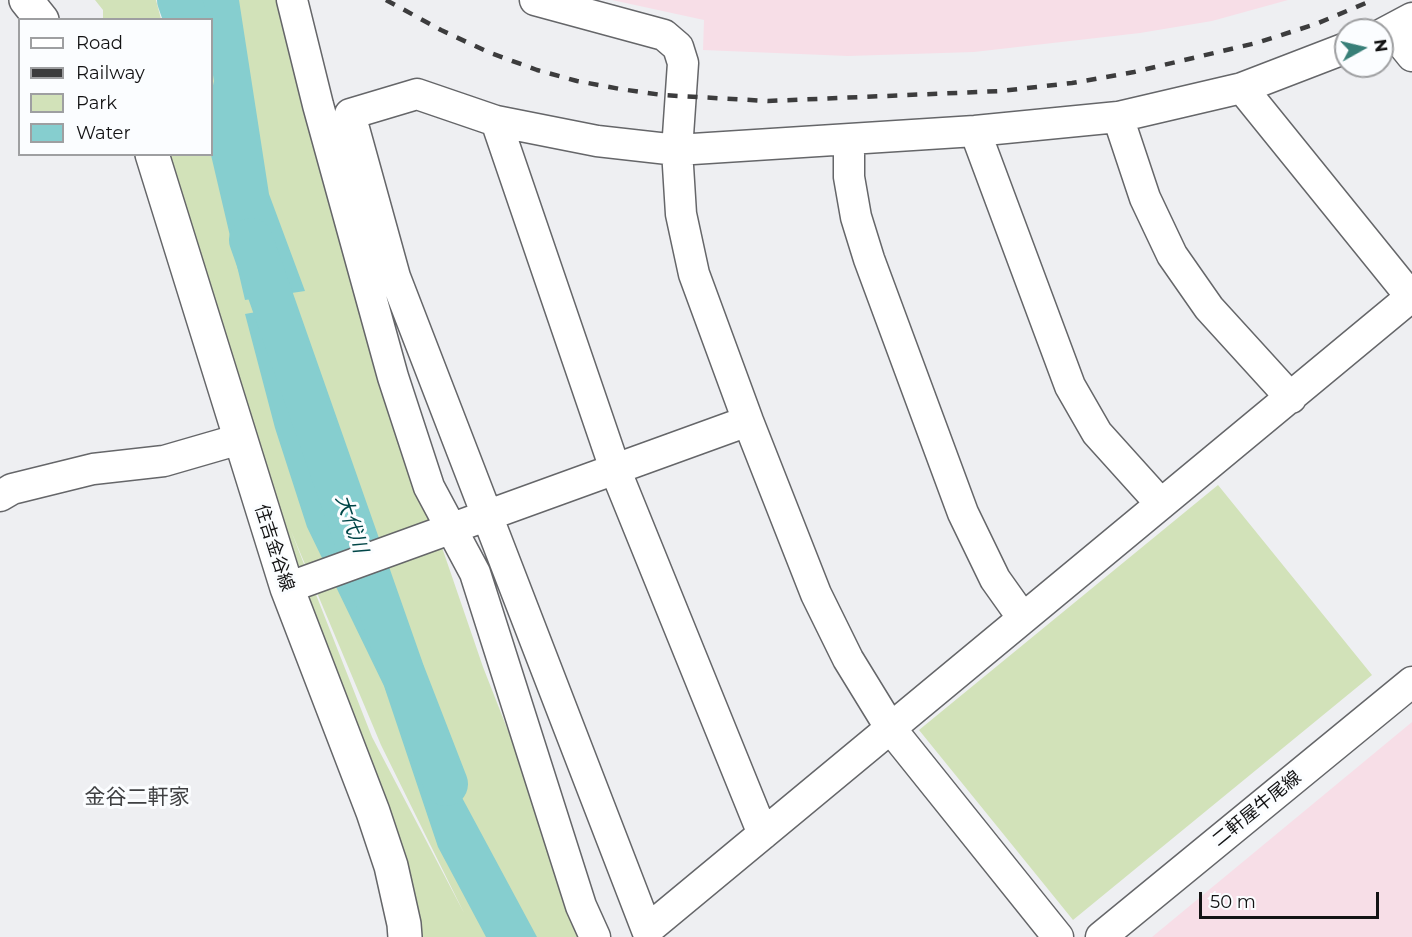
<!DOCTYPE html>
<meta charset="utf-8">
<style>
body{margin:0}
#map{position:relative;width:1412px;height:937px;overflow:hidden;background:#eeeff2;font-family:Montserrat,sans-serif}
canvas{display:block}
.legend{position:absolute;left:18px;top:18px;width:195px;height:138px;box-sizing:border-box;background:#fbfdff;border:2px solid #9e9fa1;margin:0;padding:8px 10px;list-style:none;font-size:18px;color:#131314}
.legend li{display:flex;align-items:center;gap:12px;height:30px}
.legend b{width:30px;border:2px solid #9e9fa1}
.north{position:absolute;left:1334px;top:18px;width:60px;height:60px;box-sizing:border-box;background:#fbfdff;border:2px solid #9e9fa1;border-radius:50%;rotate:82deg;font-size:16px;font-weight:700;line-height:24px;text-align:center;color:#131314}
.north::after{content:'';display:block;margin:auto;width:21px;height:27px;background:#387f78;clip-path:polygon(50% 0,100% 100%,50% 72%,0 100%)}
.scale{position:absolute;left:1199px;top:892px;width:180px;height:27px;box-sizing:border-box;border:3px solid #131314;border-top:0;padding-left:8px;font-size:18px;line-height:21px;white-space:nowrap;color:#131314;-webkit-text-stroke:4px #fbfdff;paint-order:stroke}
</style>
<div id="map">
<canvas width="1412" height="937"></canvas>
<ul class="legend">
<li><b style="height:8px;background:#fff"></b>Road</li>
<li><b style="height:8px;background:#3c3c3d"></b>Railway</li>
<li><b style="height:16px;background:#d2e2b9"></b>Park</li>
<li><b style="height:16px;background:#86cecf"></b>Water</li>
</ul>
<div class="north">N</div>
<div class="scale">50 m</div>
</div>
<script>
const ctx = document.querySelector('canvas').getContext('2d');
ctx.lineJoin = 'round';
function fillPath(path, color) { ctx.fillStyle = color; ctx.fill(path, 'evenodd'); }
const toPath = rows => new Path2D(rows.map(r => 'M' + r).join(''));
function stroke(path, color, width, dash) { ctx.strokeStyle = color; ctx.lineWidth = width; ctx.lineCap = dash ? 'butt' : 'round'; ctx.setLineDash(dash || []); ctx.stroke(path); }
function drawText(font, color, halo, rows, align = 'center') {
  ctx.font = font + ' Montserrat,"Noto Sans JP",sans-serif'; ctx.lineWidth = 6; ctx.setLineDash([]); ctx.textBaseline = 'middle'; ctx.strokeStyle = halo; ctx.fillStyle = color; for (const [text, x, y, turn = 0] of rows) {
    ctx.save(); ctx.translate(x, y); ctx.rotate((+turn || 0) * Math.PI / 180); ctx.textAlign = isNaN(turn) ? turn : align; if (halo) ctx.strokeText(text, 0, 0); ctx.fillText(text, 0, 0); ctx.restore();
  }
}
const industrial = toPath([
 [612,0,1288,0,1212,21,1140,33,974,52,848,56,703,50,704,20],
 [1412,722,1412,937,1152,937]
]);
const green = toPath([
 [95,0,156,0,161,19,103,19,103,10],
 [159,0,283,0,400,425,483,667,589,937,413,937,267,526,163,155,212,154,212,20,165,19],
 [291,531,381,745,464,913,372,737],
 [1218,485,1372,675,1073,920,919,730]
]);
const water = toPath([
 [195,0,239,0,269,194,305,291,245,300,211,155,212,90,214,81,212,69,212,20,200,19],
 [290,306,294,412,316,484,388,660,537,937,486,937,438,847,384,686,307,527,275,428,245,314]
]);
const river = toPath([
 [179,0,186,20],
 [251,240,403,673,446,784]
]);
const minor = toPath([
 [292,0,318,105,393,377,429,487,475,573,581,906,595,937],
 [535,0,664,35,678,47,683,63,677,150,681,214,694,274,748,421,816,594,848,659,891,729,1058,937],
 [1391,30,1412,56],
 [1382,34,1412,18],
 [1346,48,1242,88,1118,117,975,131,677,150,597,141,496,121,417,94,350,114,395,277,647,930,1412,296],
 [1242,88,1412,298],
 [1118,117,1145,198,1172,255,1209,308,1291,398],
 [496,121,615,469,763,834],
 [975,131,1070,386,1097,433,1161,504],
 [849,139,849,177,856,217,869,259,963,513,995,579,1022,617],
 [0,496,12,489,93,469,164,461,240,439],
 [287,588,748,421],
 [1101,937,1412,682]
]);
const major = toPath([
 [26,0,42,20],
 [152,154,287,588,373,812,391,866,404,924,405,937]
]);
const rail = toPath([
 [386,0,441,30,488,52,537,70,577,81,620,89,662,95,768,101,1001,91,1072,83,1134,72,1256,43,1316,24,1373,0]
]);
const streetNames = [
 ["住吉金谷線",274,548,72],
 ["二軒屋牛尾線",1257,809,-39]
];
const waterNames = [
 ["大代川",351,524,71]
];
const quarterNames = [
 ["金谷二軒家",137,798]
];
fillPath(industrial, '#f7dee7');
fillPath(green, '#d2e2b9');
fillPath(water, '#86cecf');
stroke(river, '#86cecf', 44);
stroke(minor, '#656669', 33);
stroke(major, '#656669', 36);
stroke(minor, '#fff', 30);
stroke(major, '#fff', 33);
stroke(rail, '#3c3c3d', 4.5, [10, 10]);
drawText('18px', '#131314', '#fbfdff', streetNames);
drawText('italic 20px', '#004647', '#fbfdff', waterNames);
drawText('21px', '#3f4042', '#fbfdff', quarterNames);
</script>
